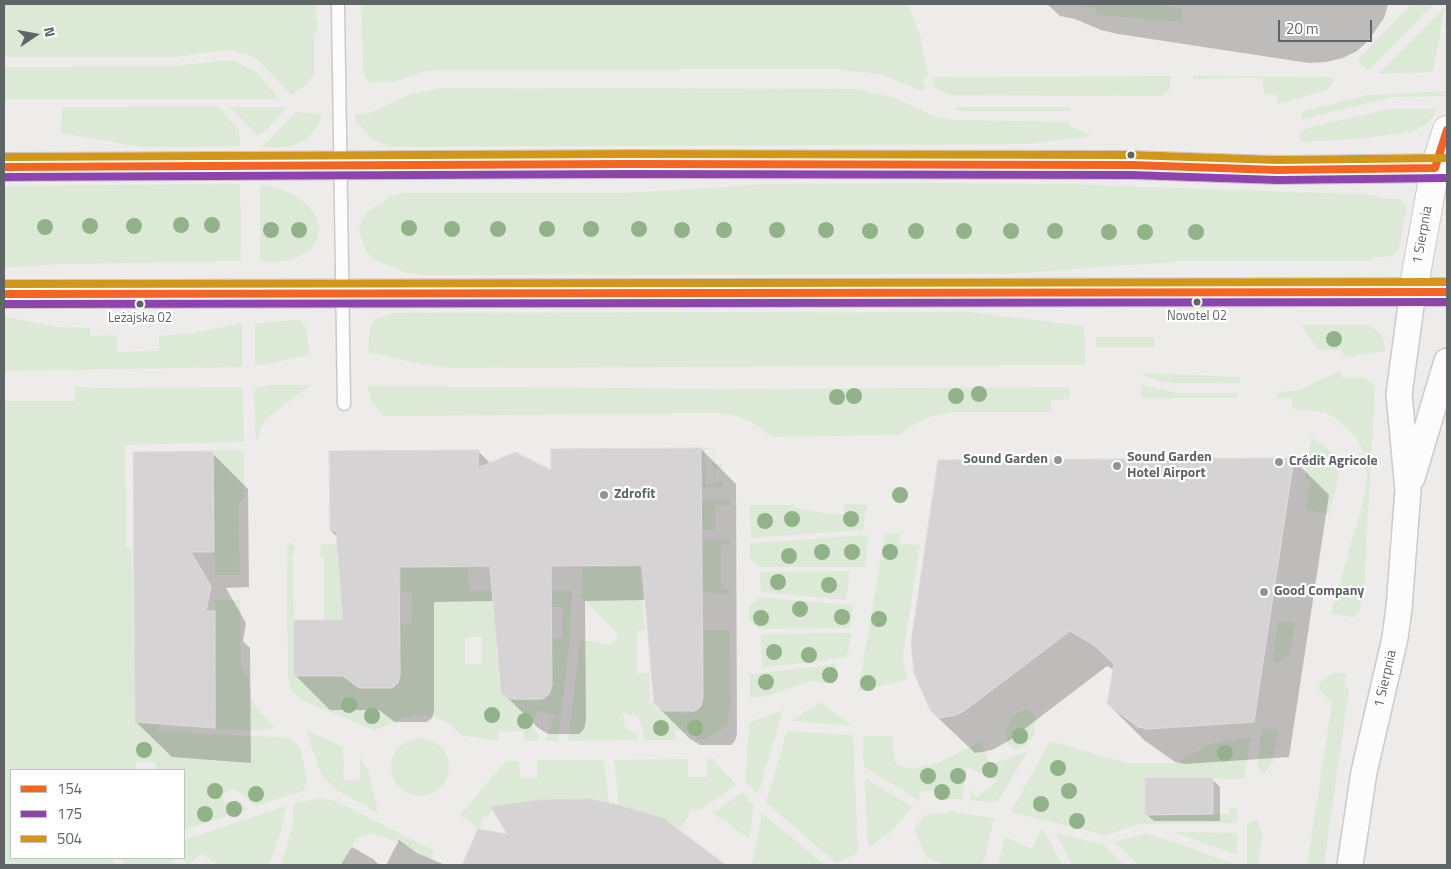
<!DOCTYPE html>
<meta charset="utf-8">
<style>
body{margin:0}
#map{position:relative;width:1451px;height:869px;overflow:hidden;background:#eeecea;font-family:"Titillium Web",sans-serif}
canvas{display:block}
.frame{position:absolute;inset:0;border:5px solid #5f6467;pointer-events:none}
.legend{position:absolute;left:10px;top:769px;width:175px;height:90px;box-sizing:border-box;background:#fff;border:1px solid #bfc1c2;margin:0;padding:6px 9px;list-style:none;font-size:15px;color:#5f6467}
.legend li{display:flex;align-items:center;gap:10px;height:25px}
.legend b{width:25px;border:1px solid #bfc1c2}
.north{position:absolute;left:10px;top:10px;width:50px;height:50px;-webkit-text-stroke:4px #fff;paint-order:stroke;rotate:78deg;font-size:14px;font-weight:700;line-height:20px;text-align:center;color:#5f6467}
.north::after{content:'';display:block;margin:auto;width:18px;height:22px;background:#5f6467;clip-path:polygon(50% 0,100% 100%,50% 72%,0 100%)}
.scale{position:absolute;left:1278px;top:20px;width:94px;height:22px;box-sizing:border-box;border:2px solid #5f6467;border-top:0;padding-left:6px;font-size:15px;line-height:18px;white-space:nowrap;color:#5f6467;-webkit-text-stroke:4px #fff;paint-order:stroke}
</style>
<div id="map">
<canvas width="1451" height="869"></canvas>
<div class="frame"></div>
<ul class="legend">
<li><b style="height:6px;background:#f26522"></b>154</li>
<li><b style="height:6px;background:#8e44ad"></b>175</li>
<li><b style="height:6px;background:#d1961a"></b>504</li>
</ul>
<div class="north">N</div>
<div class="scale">20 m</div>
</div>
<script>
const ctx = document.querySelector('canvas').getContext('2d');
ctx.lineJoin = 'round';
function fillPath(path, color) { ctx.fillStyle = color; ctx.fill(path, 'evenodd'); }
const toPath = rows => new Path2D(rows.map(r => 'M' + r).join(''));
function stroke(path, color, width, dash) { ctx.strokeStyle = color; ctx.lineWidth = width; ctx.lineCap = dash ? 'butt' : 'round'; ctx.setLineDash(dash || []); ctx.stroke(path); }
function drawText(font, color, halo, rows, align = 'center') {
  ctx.font = font + ' "Titillium Web",sans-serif'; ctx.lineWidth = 4.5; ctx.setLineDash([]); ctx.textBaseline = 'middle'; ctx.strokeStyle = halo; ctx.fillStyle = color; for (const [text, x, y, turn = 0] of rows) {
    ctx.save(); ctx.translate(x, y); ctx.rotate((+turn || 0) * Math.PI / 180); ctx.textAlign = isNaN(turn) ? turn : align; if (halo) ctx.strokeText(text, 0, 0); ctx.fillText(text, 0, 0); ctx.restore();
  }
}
const green = toPath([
 [4,4,315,4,318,28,314,36,314,74,305,86,291,95,260,62,247,54,228,50,175,57,4,57],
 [361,4,908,4,921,39,928,76,923,80,926,88,922,91,880,74,833,69,444,70,425,71,394,82,369,82,364,75],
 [1067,4,1151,4,1182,8,1181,22,1096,15,1096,8],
 [1411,4,1434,4,1368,71,1357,60],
 [1445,7,1433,72,1378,74],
 [217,61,233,61,257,72,279,99,4,99,4,67,176,66],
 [1171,76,1170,88,1162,96,948,95,934,87,932,79,932,77],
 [1193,76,1332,77,1333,83,1327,90,1277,104,1277,95,1264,94,1263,78,1193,79],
 [440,88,857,89,895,98,933,116,953,120,1070,122,1070,126,1091,136,1029,144,390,147,370,138,355,120,355,114,368,114,409,95],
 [1446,91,1445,96,1392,97,1302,119,1302,112,1368,95],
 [218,106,239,130,240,146,141,147,61,133,62,110,66,107],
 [229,107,288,107,263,133,258,136],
 [957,107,1070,107,1069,111,961,111,957,110],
 [1389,109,1437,109,1429,122,1415,131,1359,139,1300,142,1300,130],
 [296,112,322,115,318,125,307,139,288,147,262,147],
 [930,183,1065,184,1377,195,1377,198,1400,199,1407,207,1399,249,1392,256,1371,258,1370,261,1185,261,1007,274,423,275,407,273,375,260,365,250,359,230,362,220,368,211,391,196,403,193,629,193,765,184],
 [240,184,241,261,61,264,4,268,4,186],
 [260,185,274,187,294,195,310,207,317,218,319,230,317,240,310,251,288,261,260,262],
 [969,312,1084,326,1085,365,451,368,417,363,368,352,370,325,375,319,393,313],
 [4,317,58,327,90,328,90,336,117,335,117,352,159,351,159,336,194,333,242,323,242,367,4,371],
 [300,320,307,329,309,355,255,366,255,323],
 [1301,325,1369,325,1382,335,1386,351,1346,357,1340,350,1319,350],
 [1096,337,1154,337,1154,347,1096,347],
 [1340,371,1343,379,1364,377,1375,385,1364,585,1360,611,1353,617,1331,614,1364,498,1367,477,1363,452,1357,438,1336,418,1324,412,1292,409,1292,398,1278,398,1278,392,1299,390],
 [1143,373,1239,377,1240,383,1174,383,1160,381,1144,376],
 [269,385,311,385,267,418,262,425,256,442,254,391,258,387],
 [1141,385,1176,393,1237,393,1237,398,1144,398,1141,394],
 [75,386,93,388,240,387,243,391,244,442,125,445,126,547,132,547,135,722,159,724,159,731,290,738,300,747,307,780,303,791,255,806,235,789,221,794,225,803,238,800,248,809,184,830,184,770,156,770,155,762,136,762,136,770,11,770,11,858,113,858,115,865,4,865,4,401,75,401],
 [368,386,748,389,1070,387,1070,399,1051,400,1051,412,954,412,932,416,909,427,900,435,773,437,751,422,737,416,719,413,383,416,371,400],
 [1311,438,1326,446,1336,460,1338,480,1329,514,1306,510,1310,480,1305,479],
 [701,448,714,448,715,464,722,464,722,469,715,469,715,482,722,482,723,487,701,487],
 [713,449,714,484,706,485,705,449],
 [214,450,244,450,244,499,239,503,240,575,215,575],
 [702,500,730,500,730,505,715,505,715,530,688,530,702,529],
 [844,504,867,505,863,530,751,538,750,505,794,505,794,507,805,510,831,514,844,514],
 [901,533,899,544,920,545,904,650,903,663,908,679,858,692,885,534],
 [869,535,865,567,759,567,750,558,750,543],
 [730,540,730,544,721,545,721,589,730,590,730,595,703,592,702,549,696,541],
 [290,542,295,546,293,557,294,675,324,675,324,557,320,557,322,544,345,544,337,551,347,675,349,681,359,688,392,688,401,675,401,624,411,624,412,592,401,592,401,568,468,568,469,591,492,591,499,687,501,693,511,699,536,701,543,699,549,694,552,686,552,639,562,639,563,607,552,607,552,591,572,591,570,638,558,741,545,741,555,715,538,711,532,725,539,735,537,741,525,741,524,731,499,732,498,741,461,735,449,723,434,717,417,715,402,718,387,726,374,730,301,700,291,690,288,676,287,548],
 [482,637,482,664,465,664,465,638],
 [582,567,640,567,645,630,637,631,637,674,649,673,650,700,656,709,687,714,699,710,703,703,704,630,730,630,731,703,727,725,704,740,696,740,696,731,675,731,675,740,645,740,639,718,623,712,625,728,637,734,638,740,568,741,580,640,611,645,619,635,581,597],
 [850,571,846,600,761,592,760,572],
 [758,597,853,605,850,628,759,629,749,620,749,607],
 [215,600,240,600,241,669,248,676,251,697,257,708,275,728,249,731,216,729],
 [1278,621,1295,623,1290,654,1278,663,1272,662],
 [852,633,847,657,762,668,761,634],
 [836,664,834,684,811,681,762,697,750,697,750,674],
 [1346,673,1345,686,1349,690,1324,865,1307,865,1332,703,1319,689,1320,683,1330,674],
 [820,702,852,726,791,721],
 [1027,709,1033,713,1036,720,1034,735,1025,746,1016,750,1009,746,1005,734,1013,715],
 [783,710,758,794,746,782,749,723],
 [1262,728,1277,730,1278,733,1273,761,1264,774,1257,766],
 [306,730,343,747,344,780,360,779,360,757,368,769,378,813,338,791,322,776],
 [787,731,853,735,858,853,836,863,766,803],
 [863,736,892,736,894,760,898,765,912,769,938,763,982,741,990,765,1028,751,998,801,988,802,970,800,971,790,977,797,997,781,967,767,962,799,937,799,936,790,919,792,920,801,864,767],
 [1251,737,1244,779,1145,779,1145,815,1229,814,1229,808,1237,808,1237,823,1140,824,1106,835,1011,812,1050,741,1127,763,1178,763,1208,744],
 '391 767a29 29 0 1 1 58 0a29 29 0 1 1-58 0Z',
 [688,759,688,777,707,777,707,759,713,759,736,785,701,810,692,809,679,831,619,806,614,760],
 [537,760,604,760,609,804,493,811,482,819,480,830,460,815,506,761,519,761,520,778,537,778],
 [865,778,913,807,889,833,868,848],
 [742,792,754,806,749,839,713,813],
 [319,798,336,801,433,850,432,861,403,844,372,833,361,836,354,842,344,865,281,865,292,827,294,804],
 [286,806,283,825,269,865,215,865,215,862,202,854,188,865,182,858,184,840],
 [952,812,994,818,983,865,946,865,926,857,914,828,925,815],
 [762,813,825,865,752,865],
 [1257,820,1262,834,1258,865,1247,865,1247,824],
 [1041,829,1044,830,1062,865,998,865,1005,837,1032,849],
 [1173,832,1237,833,1237,855],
 [1056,833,1104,845,1124,865,1072,865],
 [1147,833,1235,864,1138,865,1114,842],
 [122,858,169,858,176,865,124,865]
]);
const shadow = toPath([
 [1047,4,1388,4,1384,18,1368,41,1357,51,1343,58,1326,62,1309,63,1118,34,1101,30,1075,19,1060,16],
 [701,449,736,484,737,734,735,741,731,745,700,745,690,739,655,704,646,600,585,601,586,721,584,729,579,734,548,734,538,728,502,692,494,601,434,602,434,711,432,718,427,722,395,722,379,710,330,710,295,675,344,622,337,537,331,531,478,451,491,464,552,472],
 [212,453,248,489,249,587,226,588,246,623,243,641,250,648,251,763,172,757,136,722],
 [1293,459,1329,495,1289,757,1185,764,1175,762,1144,740,1108,704,1114,670,1107,666,1010,740,992,750,975,753,934,714,925,699,913,661],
 [1212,779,1220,787,1220,821,1154,821,1146,814],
 [479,831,717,860,722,865,463,865],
 [399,840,417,853,445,865,386,865],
 [352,847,373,859,379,865,341,865]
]);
const building = toPath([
 [701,448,703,698,701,706,695,711,664,711,654,704,642,565,551,566,552,686,549,694,543,699,511,699,501,693,490,566,399,567,400,675,398,683,392,688,359,688,343,676,294,676,294,620,343,620,336,531,330,531,329,451,479,450,478,468,515,452,551,470,551,449,701,448],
 [213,451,214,552,191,552,211,586,206,611,215,611,215,728,135,722,133,452,213,451],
 [1294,458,1254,722,1148,729,1138,727,1107,704,1114,664,1095,646,1070,631,964,711,956,715,938,718,930,710,914,673,911,642,938,460,1294,458],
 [1145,778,1213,778,1213,814,1145,815,1145,778],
 [590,799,614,804,663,818,726,865,462,865,478,829,507,834,491,807,537,800,590,799]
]);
const service = toPath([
 [338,4,344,404]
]);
const minor = toPath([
 [1412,478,1447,361],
 [1350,865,1364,772,1395,638,1399,608,1408,490,1399,394,1413,291]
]);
const tertiary = toPath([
 [1413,291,1435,168,1447,130]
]);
const secondary = toPath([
 [4,167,626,164,1132,165,1277,170,1447,168],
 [4,294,1447,292]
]);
const bus1 = toPath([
 [4,167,626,164,1132,165,1277,170,1435,168,1447,130],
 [4,294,1447,292]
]);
const bus2 = toPath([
 [4,177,626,174,1132,175,1277,180,1447,178],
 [4,304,1447,302]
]);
const bus3 = toPath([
 [4,157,626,154,1132,155,1277,160,1447,158],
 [4,284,1447,282]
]);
const trees = [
 [181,225],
 [212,225],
 [90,226],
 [134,226],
 [45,227],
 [409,228],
 [452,229],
 [498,229],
 [547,229],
 [591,229],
 [639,229],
 [271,230],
 [299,230],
 [682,230],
 [724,230],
 [777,230],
 [826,230],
 [870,231],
 [916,231],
 [964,231],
 [1011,231],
 [1055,231],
 [1109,232],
 [1145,232],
 [1196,232],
 [1334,339],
 [979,394],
 [854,396],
 [956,396],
 [837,397],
 [900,495],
 [792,519],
 [851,519],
 [765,521],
 [822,552],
 [852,552],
 [890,552],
 [789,556],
 [778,582],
 [829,585],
 [800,609],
 [842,617],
 [761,618],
 [879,619],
 [774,652],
 [809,655],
 [830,675],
 [766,682],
 [868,683],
 [349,705],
 [492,715],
 [372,716],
 [525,721],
 [661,728],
 [695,728],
 [1020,736],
 [144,750],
 [1225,753],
 [1058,768],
 [990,770],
 [928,776],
 [958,776],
 [215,791],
 [1069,791],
 [942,792],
 [256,794],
 [1041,804],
 [234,809],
 [205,814],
 [1077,821]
];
const markers = [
 [1131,155,4.5,"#5f6467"],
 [1197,302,4.5,"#5f6467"],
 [140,304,4.5,"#5f6467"],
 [1058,460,5,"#919495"],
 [1279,462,5,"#919495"],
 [1117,466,5,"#919495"],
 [604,495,5,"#919495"],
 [1264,592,5,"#919495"]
];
const busNames = [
 ["Novotel 02",1197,317],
 ["Leżajska 02",140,319]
];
const streetNames = [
 ["1 Sierpnia",1423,235,-80],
 ["1 Sierpnia",1386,679,-77]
];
const poiNames = [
 ["Sound Garden",1127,458],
 ["Hotel Airport",1127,474],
 ["Sound Garden",1048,460,"right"],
 ["Crédit Agricole",1289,462],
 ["Zdrofit",614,495],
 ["Good Company",1274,592]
];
fillPath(green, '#dce9d6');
fillPath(shadow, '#0003');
fillPath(building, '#d5d3d3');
stroke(building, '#dedbd9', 1);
stroke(service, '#cbcaca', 15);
stroke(minor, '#cbcaca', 28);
stroke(tertiary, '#cbcaca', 30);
stroke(secondary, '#cacaca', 30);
stroke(service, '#fcfcfc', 12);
stroke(minor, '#fcfcfc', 25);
stroke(tertiary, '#fcfcfc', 28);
stroke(secondary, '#fcfcfc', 28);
stroke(bus1, '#f26522', 8);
stroke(bus2, '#8e44ad', 8);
stroke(bus3, '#d1961a', 8);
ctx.fillStyle = '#92b289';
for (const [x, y] of trees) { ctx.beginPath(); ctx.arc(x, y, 8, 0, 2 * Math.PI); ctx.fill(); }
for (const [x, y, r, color] of markers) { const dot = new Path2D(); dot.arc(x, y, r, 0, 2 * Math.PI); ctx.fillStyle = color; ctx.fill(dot); stroke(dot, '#fff', 2); }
drawText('13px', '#5f6467', '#fff', busNames);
drawText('14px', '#5f6467', '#fff', streetNames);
drawText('bold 14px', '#5f6467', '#fff', poiNames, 'left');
</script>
